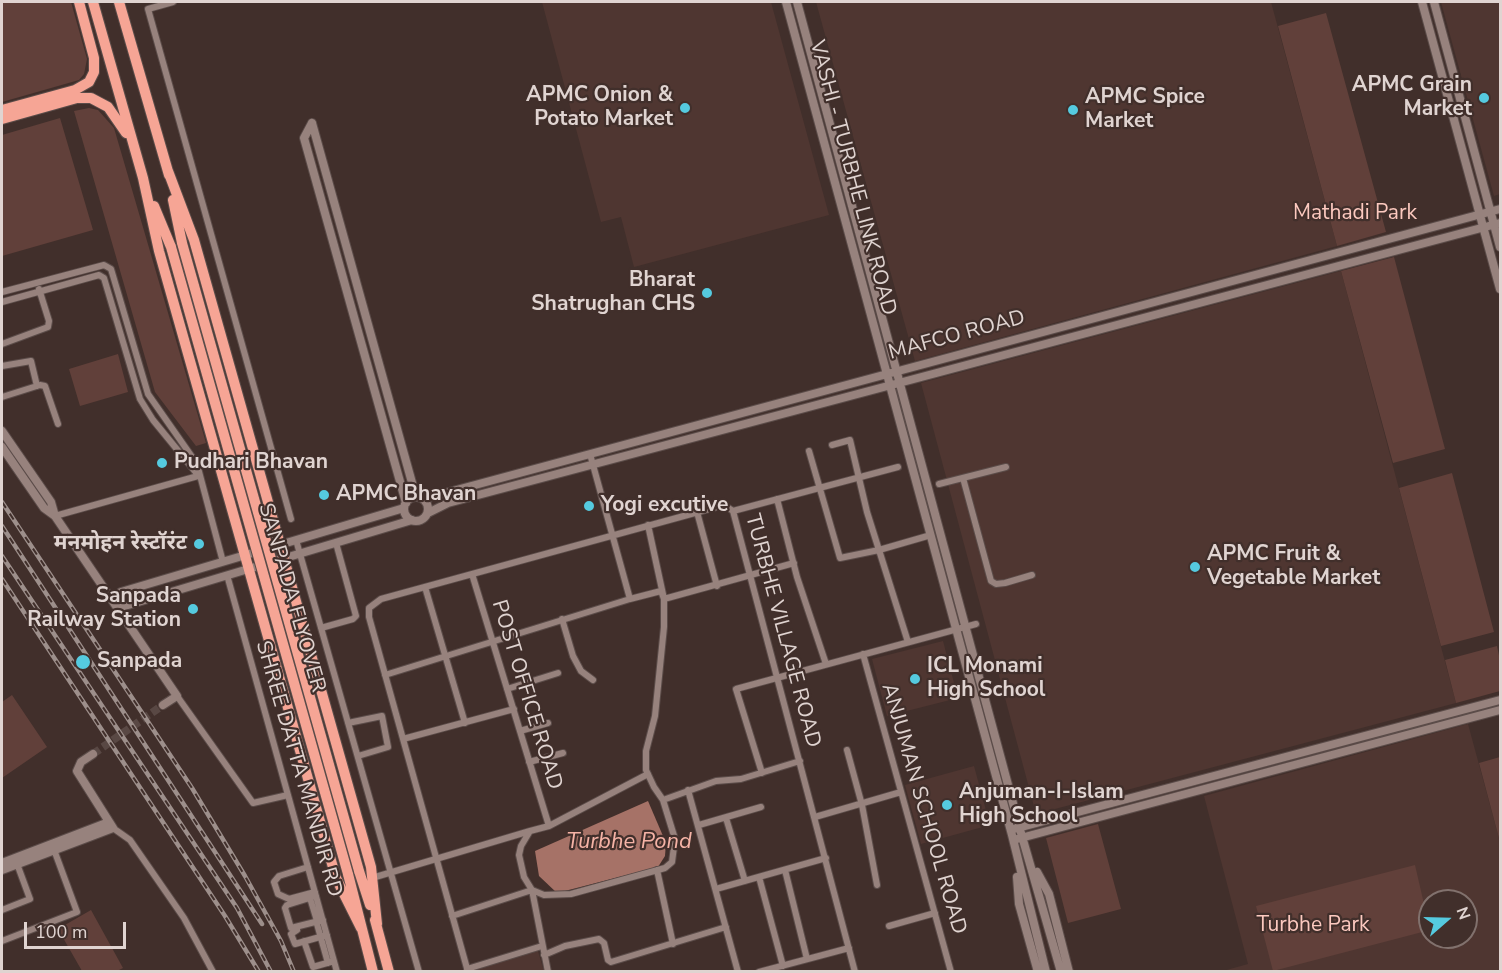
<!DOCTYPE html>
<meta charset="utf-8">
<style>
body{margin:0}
#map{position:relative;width:1502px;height:973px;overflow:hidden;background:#412f2b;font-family:"Nunito Sans",sans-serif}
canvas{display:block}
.frame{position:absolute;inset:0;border:3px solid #e0d4d1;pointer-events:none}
.north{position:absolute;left:1418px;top:889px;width:60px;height:60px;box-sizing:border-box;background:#412f2b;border:2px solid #81716d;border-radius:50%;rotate:70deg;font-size:16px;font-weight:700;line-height:24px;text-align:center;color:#e0d4d1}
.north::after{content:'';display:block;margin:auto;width:21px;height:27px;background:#55cadf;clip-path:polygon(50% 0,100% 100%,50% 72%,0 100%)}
.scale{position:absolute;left:24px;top:922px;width:102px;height:27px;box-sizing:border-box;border:3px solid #e0d4d1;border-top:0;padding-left:8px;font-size:18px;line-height:21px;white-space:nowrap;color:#e0d4d1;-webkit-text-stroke:4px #412f2b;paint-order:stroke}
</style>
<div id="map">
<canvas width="1502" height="973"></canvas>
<div class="frame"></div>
<div class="north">N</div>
<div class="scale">100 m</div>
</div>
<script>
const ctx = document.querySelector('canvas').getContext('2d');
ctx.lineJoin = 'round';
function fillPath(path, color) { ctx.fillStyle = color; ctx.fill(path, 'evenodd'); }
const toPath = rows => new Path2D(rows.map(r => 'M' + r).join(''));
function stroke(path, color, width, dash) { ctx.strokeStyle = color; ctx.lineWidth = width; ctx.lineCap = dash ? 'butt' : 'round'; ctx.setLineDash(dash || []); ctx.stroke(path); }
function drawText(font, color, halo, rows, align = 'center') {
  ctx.font = font + ' "Nunito Sans","Noto Sans Devanagari",sans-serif'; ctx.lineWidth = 4.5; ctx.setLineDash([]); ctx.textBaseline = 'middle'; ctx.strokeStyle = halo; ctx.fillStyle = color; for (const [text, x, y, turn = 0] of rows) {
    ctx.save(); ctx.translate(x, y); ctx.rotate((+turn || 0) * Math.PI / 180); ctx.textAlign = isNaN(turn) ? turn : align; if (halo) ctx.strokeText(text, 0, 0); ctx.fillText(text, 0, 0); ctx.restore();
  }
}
const built = toPath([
 [542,2,771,2,829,215,634,267,621,217,601,222],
 [816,2,1271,2,1337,246,915,361],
 [1441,2,1500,2,1500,194,1494,196],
 [1341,271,1456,703,1036,814,921,383],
 [943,641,958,698,887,716,872,659],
 [1468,724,1500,842,1500,971,1223,971,1248,964,1204,796],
 [1430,901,1466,901,1466,937,1430,937],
 [974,766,990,825,921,844,905,785],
 [537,948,544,971,477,971,475,965]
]);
const green = toPath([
 [2,2,71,2,87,59,84,74,79,80,2,102],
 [1326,13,1386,232,1337,246,1278,26],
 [89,108,98,110,114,128,206,443,196,446,155,392,74,111],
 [60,118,93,230,2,256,2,135],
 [1394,257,1445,449,1393,463,1341,271],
 [118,354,128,392,80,406,69,369],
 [1452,473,1494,632,1441,646,1399,488],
 [1497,646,1500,660,1500,691,1456,703,1445,660],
 [12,695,47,747,2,778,2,702],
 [1500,757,1500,842,1479,763],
 [1098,824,1121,909,1068,923,1046,838],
 [1415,865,1430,930,1273,971,1256,906],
 [91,910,123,968,117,971,82,971,58,929]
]);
const water = toPath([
 [648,801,666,843,665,856,658,867,557,893,539,876,535,851]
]);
const secondaryTunnel = toPath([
 [93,754,163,705]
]);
const street = toPath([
 [173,2,148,9,291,519],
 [2,292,104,265,111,269,148,394,197,464,223,562],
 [2,302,99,275,104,278,140,399,153,420,198,475],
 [2,344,48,327,49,321,39,289],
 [2,366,31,361,37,386],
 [2,397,40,385,45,386,58,424],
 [832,445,850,440,867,512,908,642],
 [809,451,840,558,879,550,931,535],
 [590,454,630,599],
 [963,478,991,581,996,584,1005,583,1032,575],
 [939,484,1006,467],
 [777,499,797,577,826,664],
 [733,511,898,467],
 [697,512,717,586],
 [55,516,198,476],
 [648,525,664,599,664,627,655,716,646,751,646,770,654,787,663,800,716,781,741,779,800,761],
 [296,540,419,972],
 [472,574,549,826],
 [227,575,337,972],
 [425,587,465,723],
 [562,619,573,656,581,671,593,680],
 [321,628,353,619,356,616,336,543],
 [863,654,951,972],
 [385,675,630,599,661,591,664,599,794,563],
 [507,689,558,673],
 [177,696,253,803,288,795],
 [348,723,382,716,388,747,358,756],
 [520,731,548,723],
 [403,739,514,709],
 [847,750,862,805,877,885],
 [529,762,563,753],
 [762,773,736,689,976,624],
 [648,774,549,826,530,831,521,846,519,855,524,877,532,890,544,895,571,894,665,868,672,862,675,839,663,800],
 [688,790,738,972],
 [815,817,901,792],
 [726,818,745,881],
 [699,825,761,807],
 [113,828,130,840,184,918,213,972],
 [308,867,279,876,274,882,278,894,289,899,315,892],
 [657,870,673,944],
 [785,870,807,959],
 [759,877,783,966],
 [372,878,530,831],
 [716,889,826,858],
 [316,896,287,905,285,908,291,928,323,920],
 [310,898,317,921],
 [2,910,30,899,16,861],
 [452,916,532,890,548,972],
 [317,924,328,963],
 [889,926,935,913],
 [297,930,291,934,295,944,327,935],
 [2,941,77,912,53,847],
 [304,941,313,967,334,961],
 [544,955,565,946,599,939,604,943,608,960,611,962,726,927],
 [467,969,542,946],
 [468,972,369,617,369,608,381,599,724,505,733,511,855,972],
 [759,972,849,948]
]);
const secondary = toPath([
 [786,2,1012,835,1046,972],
 [797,2,1021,833,1061,972],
 [1422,2,1500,289],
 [1434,2,1500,247],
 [312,123,304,138,406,503],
 [312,123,416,497],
 [2,431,51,502,55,516,177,696,163,705],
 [2,447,44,508,55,516],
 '404 509a12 12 0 1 1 24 0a12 12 0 1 1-24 0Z',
 [423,499,1500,209],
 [428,513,448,503,1500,223],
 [111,598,121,592,404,508],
 [118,608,412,520],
 [1014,829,1500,700],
 [1017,839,1500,710],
 [2,863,109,822],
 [2,870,113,828,77,771,81,762,93,754],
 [1037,872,1049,894,1069,972],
 [1017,877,1019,904,1038,972]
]);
const highway = toPath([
 [93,2,143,178,159,251,336,878,361,928],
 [119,2,169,175],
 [2,110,75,90,89,82,94,72,94,58,79,2],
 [2,119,77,98,91,98,108,107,126,133],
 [168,171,194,240,371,867,377,924],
 [173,200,182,243],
 [154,206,171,247],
 [359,871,370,905],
 [348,874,373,972],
 [375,920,389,972]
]);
const rail = toPath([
 [2,502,192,788,245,876,281,941,294,972],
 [2,526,262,924],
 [2,556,237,908,271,972],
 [2,579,225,916,259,972]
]);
const highwayBridge = toPath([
 [182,243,359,871],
 [171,247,348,874]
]);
const markers = [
 [1484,98,6,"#55cadf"],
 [685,108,6,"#55cadf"],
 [1073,110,6,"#55cadf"],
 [707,293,6,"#55cadf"],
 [162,463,6,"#55cadf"],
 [324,495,6,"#55cadf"],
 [589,506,6,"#55cadf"],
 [199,544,6,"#55cadf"],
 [1195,567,6,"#55cadf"],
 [193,609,6,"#55cadf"],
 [83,662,8,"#55cadf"],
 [915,679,6,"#55cadf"],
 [947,805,6,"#55cadf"]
];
const poiNames = [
 ["APMC Grain",1472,86,"right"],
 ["Market",1472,110,"right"],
 ["APMC Onion &",673,96,"right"],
 ["Potato Market",673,120,"right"],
 ["APMC Spice",1085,98],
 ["Market",1085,122],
 ["Bharat",695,281,"right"],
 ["Shatrughan CHS",695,305,"right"],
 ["Pudhari Bhavan",174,463],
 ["APMC Bhavan",336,495],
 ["Yogi excutive",601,506],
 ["मनमोहन रेस्टॉरंट",187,544,"right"],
 ["APMC Fruit &",1207,555],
 ["Vegetable Market",1207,579],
 ["Sanpada",181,597,"right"],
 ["Railway Station",181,621,"right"],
 ["Sanpada",97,662],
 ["ICL Monami",927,667],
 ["High School",927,691],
 ["Anjuman-I-Islam",959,793],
 ["High School",959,817]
];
const streetNames = [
 ["VASHI - TURBHE LINK ROAD",852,178,75],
 ["MAFCO ROAD",957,336,-15],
 ["SANPADA FLYOVER",291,598,74],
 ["TURBHE VILLAGE ROAD",782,631,75],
 ["POST OFFICE ROAD",526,695,73],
 ["SHREE DATTA MANDIR RD",298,769,74],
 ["ANJUMAN SCHOOL ROAD",923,809,74]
];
const parkNames = [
 ["Mathadi Park",1355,214],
 ["Turbhe Park",1313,926]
];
const waterNames = [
 ["Turbhe Pond",629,843]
];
fillPath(built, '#4f3631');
fillPath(green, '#61403a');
fillPath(water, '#a67267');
stroke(secondaryTunnel, '#594844', 8, [8, 4]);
stroke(street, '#5b4c49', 8);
stroke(secondary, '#5b4c49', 10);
stroke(highway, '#5b4c49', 12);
stroke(street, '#97827d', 6);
stroke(secondary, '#97827d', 8);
stroke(highway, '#f6a595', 10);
stroke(rail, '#9d8f8b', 4.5);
stroke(rail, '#412f2b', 2, [7]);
stroke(highwayBridge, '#5b4c49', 12, []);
stroke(highwayBridge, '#f6a595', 10);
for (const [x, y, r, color] of markers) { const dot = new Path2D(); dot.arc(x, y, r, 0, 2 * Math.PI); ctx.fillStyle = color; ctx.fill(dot); stroke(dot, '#412f2b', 2); }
drawText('bold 21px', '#e0d4d1', '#412f2b', poiNames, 'left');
drawText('21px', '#e0d4d1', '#412f2b', streetNames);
drawText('21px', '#fcc9bf', '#412f2b', parkNames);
drawText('italic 22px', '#f5b3a6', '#412f2b', waterNames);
</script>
